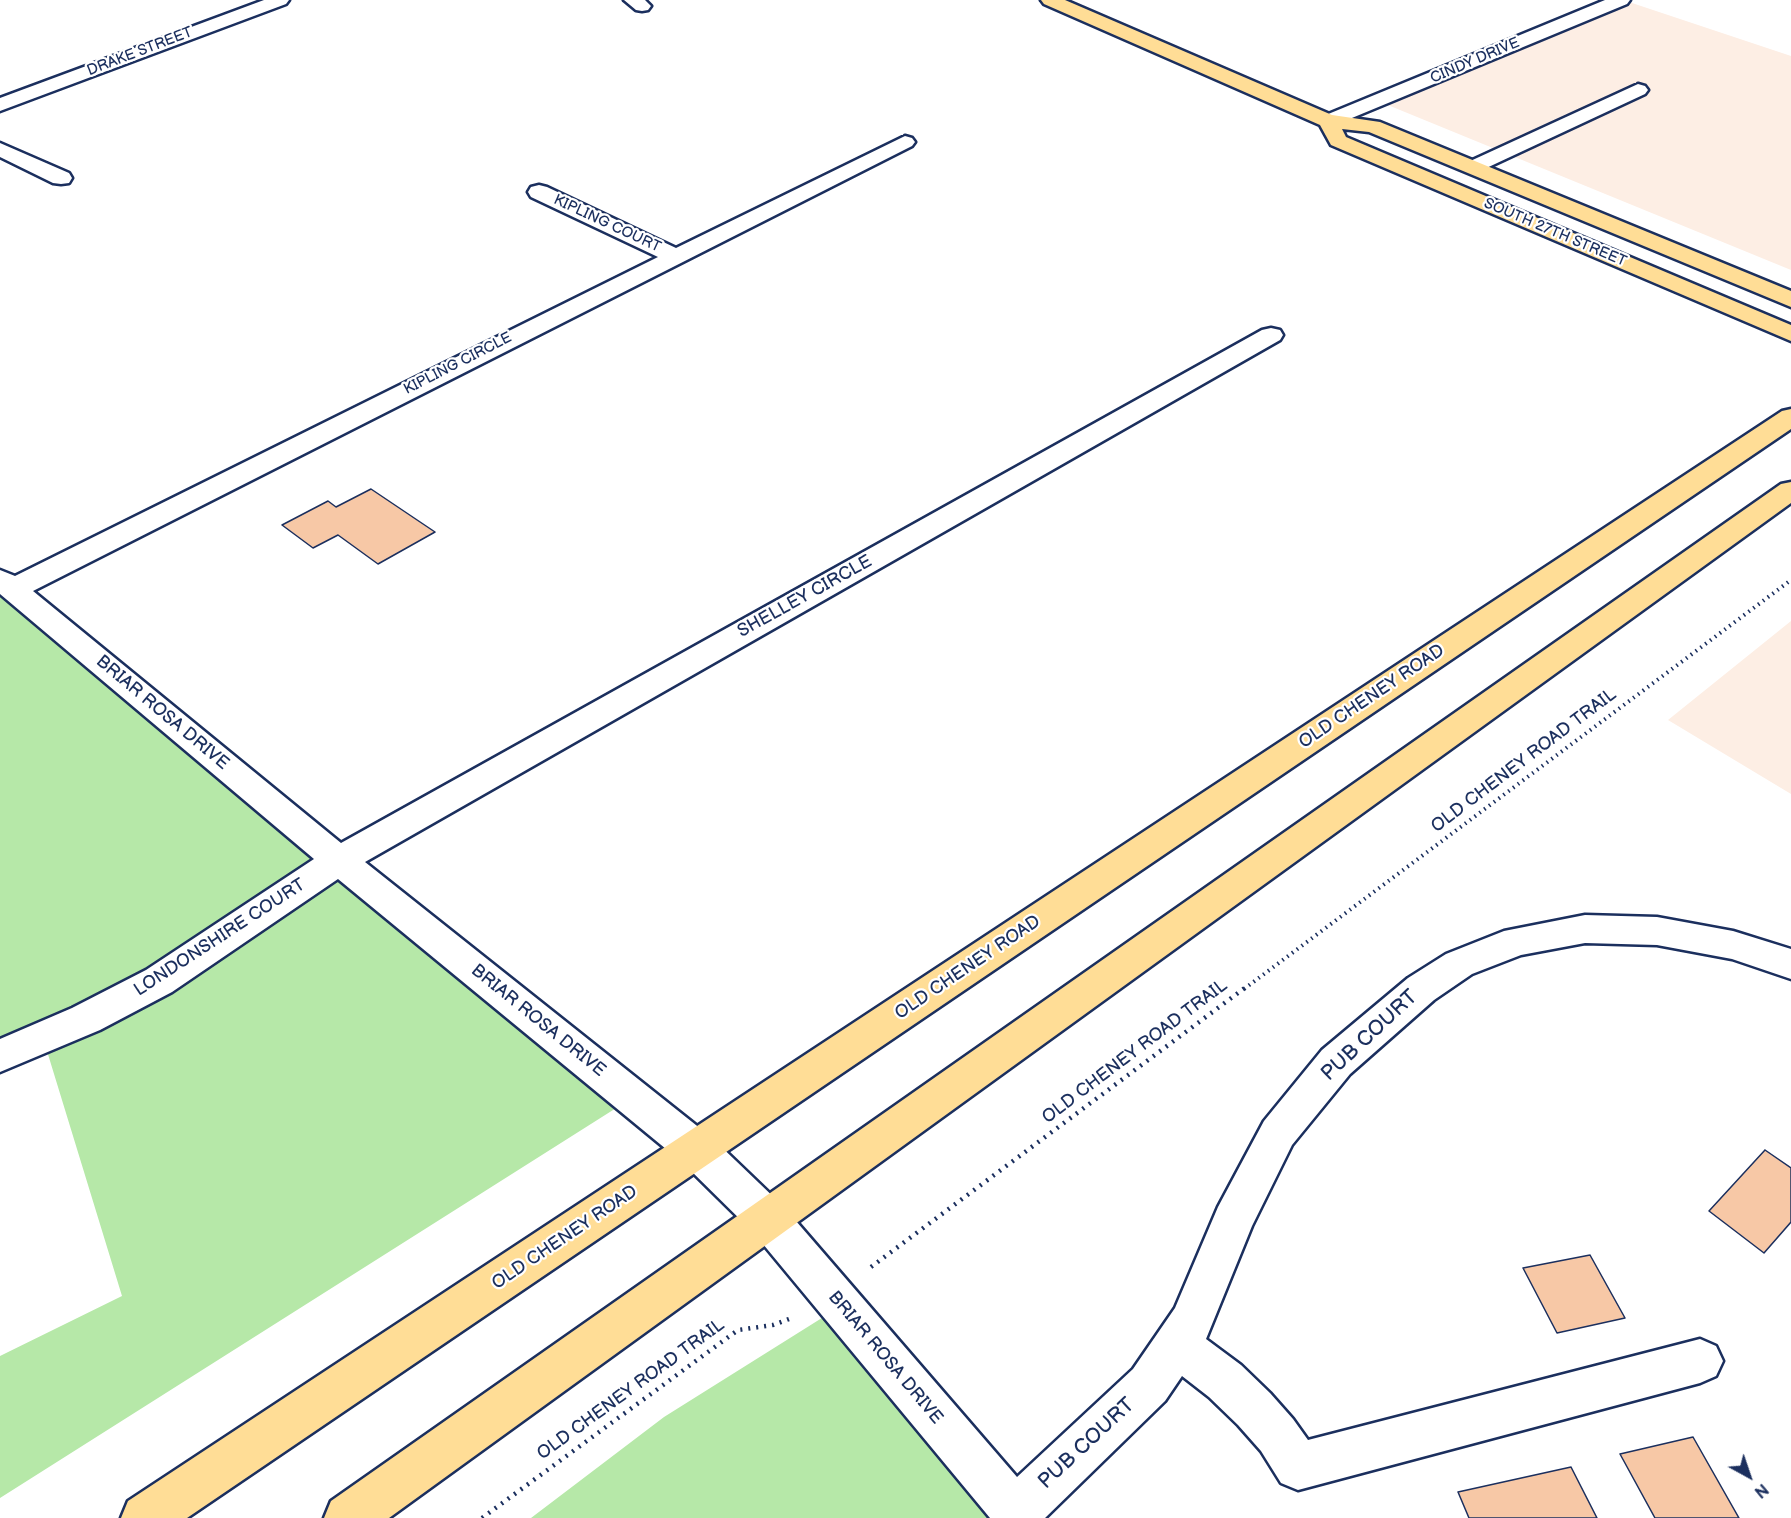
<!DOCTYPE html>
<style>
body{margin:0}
#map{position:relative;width:1791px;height:1518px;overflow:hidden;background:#fff;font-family:"Balsamiq Sans",sans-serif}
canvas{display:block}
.north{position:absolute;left:1719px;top:1446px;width:60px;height:60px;-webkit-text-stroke:4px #fff;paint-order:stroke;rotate:140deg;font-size:16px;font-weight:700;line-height:24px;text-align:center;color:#1b2f5e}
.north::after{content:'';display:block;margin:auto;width:21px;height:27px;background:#1b2f5e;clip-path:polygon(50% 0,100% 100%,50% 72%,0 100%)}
</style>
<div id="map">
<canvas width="1791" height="1518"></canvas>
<div class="north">N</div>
</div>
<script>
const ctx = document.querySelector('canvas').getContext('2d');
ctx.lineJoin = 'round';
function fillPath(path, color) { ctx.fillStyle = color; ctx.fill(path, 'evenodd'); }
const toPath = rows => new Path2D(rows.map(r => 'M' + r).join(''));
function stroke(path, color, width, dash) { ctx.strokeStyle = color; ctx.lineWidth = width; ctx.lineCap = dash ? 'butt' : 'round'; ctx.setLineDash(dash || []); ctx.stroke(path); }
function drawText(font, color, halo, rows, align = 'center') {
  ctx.font = font + ' "Balsamiq Sans",sans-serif'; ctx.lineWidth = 4.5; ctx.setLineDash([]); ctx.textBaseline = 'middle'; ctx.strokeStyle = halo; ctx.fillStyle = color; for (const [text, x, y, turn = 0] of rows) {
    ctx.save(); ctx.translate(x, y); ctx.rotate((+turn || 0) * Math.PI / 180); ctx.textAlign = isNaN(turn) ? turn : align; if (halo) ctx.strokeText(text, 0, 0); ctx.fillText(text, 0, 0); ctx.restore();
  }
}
const built = toPath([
 [1623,0,1791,56,1791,270,1378,101],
 [1791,621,1791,794,1668,720]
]);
const green = toPath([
 [13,589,632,1098,0,1498,0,1356,122,1296,43,1038,0,1056,0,596],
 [841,1306,1021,1518,531,1518,664,1417]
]);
const building = toPath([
 [371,489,435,532,378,564,338,535,313,548,282,525,328,501,336,507,371,489],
 [1765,1150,1791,1168,1791,1222,1764,1253,1709,1211,1765,1150],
 [1590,1255,1625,1318,1557,1333,1523,1268,1590,1255],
 [1693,1437,1739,1518,1655,1518,1620,1454,1693,1437],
 [1571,1467,1597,1518,1469,1518,1458,1492,1571,1467]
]);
const pathFar1 = toPath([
 [1244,989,1791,580]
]);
const path = toPath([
 [871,1267,1246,987],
 [482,1518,738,1330,773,1325,789,1319]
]);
const minor = toPath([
 [264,0,289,0,286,4,0,111,0,98,264,0],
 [624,0,645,0,651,6,648,10,642,11,636,10,624,0],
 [1605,0,1630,0,1627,4,1335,125,1328,127,1321,125,1318,121,1321,117,1605,0],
 [1638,84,1645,86,1648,90,1645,94,1480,171,1473,173,1466,171,1462,167,1466,163,1638,84],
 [905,136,912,138,915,142,912,146,33,591,341,843,1262,330,1271,328,1280,330,1283,335,1280,340,365,862,711,1137,783,1206,1017,1477,1133,1369,1175,1308,1218,1207,1264,1121,1322,1050,1408,978,1446,954,1504,931,1585,915,1657,917,1733,931,1791,949,1791,979,1732,959,1657,945,1585,943,1521,955,1472,974,1434,1000,1350,1074,1292,1145,1252,1226,1206,1339,1241,1365,1270,1393,1293,1419,1308,1440,1700,1339,1716,1346,1723,1361,1716,1376,1700,1383,1298,1490,1281,1483,1261,1451,1238,1425,1209,1397,1182,1376,1165,1401,1045,1518,990,1518,753,1232,683,1163,338,879,172,992,100,1030,0,1072,0,1039,72,1008,146,970,314,859,0,594,0,570,15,576,658,257,531,197,528,192,531,187,539,185,547,187,676,248,905,136],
 [0,143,69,173,72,178,69,183,61,184,53,183,0,157,0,143]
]);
const major = toPath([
 [1041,0,1065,0,1332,115,1380,122,1791,291,1791,307,1369,132,1342,129,1346,137,1791,325,1791,341,1331,145,1320,125,1044,4,1041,0],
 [1791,409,1791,429,187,1518,121,1518,128,1501,1782,411,1791,409],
 [1791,482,1791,503,389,1518,324,1518,331,1501,1781,484,1791,482]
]);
const farStreetnames = [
 ["DRAKE STREET",140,52,-21],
 ["CINDY DRIVE",1475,61,-23],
 ["KIPLING COURT",607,224,25],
 ["SOUTH 27TH STREET",1555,233,23],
 ["KIPLING CIRCLE",458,364,-27]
];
const streetNames = [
 ["SHELLEY CIRCLE",805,597,-29],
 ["OLD CHENEY ROAD",1372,697,-34],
 ["BRIAR ROSA DRIVE",162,713,40],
 ["OLD CHENEY ROAD TRAIL",1524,761,-37],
 ["LONDONSHIRE COURT",220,938,-33],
 ["OLD CHENEY ROAD",968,968,-34],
 ["BRIAR ROSA DRIVE",538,1021,39],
 ["OLD CHENEY ROAD TRAIL",1135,1052,-37],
 ["OLD CHENEY ROAD",565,1238,-34],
 ["BRIAR ROSA DRIVE",885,1358,50],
 ["OLD CHENEY ROAD TRAIL",631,1390,-36]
];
const nearStreetnames = [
 ["PUB COURT",1370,1036,-43],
 ["PUB COURT",1087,1444,-43]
];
fillPath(built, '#fdeee4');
fillPath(green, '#b6e8a8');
fillPath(building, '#f7c8a6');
stroke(building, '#1b2f5e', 1.5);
stroke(minor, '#1b2f5e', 5);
stroke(major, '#1b2f5e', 5);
stroke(pathFar1, '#1b2f5e', 4, [1.5, 4.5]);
stroke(path, '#1b2f5e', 4.5, [2, 6]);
fillPath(minor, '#fff');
fillPath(major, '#ffdd96');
drawText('15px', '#1b2f5e', '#fff', farStreetnames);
drawText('18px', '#1b2f5e', '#fff', streetNames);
drawText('21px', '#1b2f5e', '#fff', nearStreetnames);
</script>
